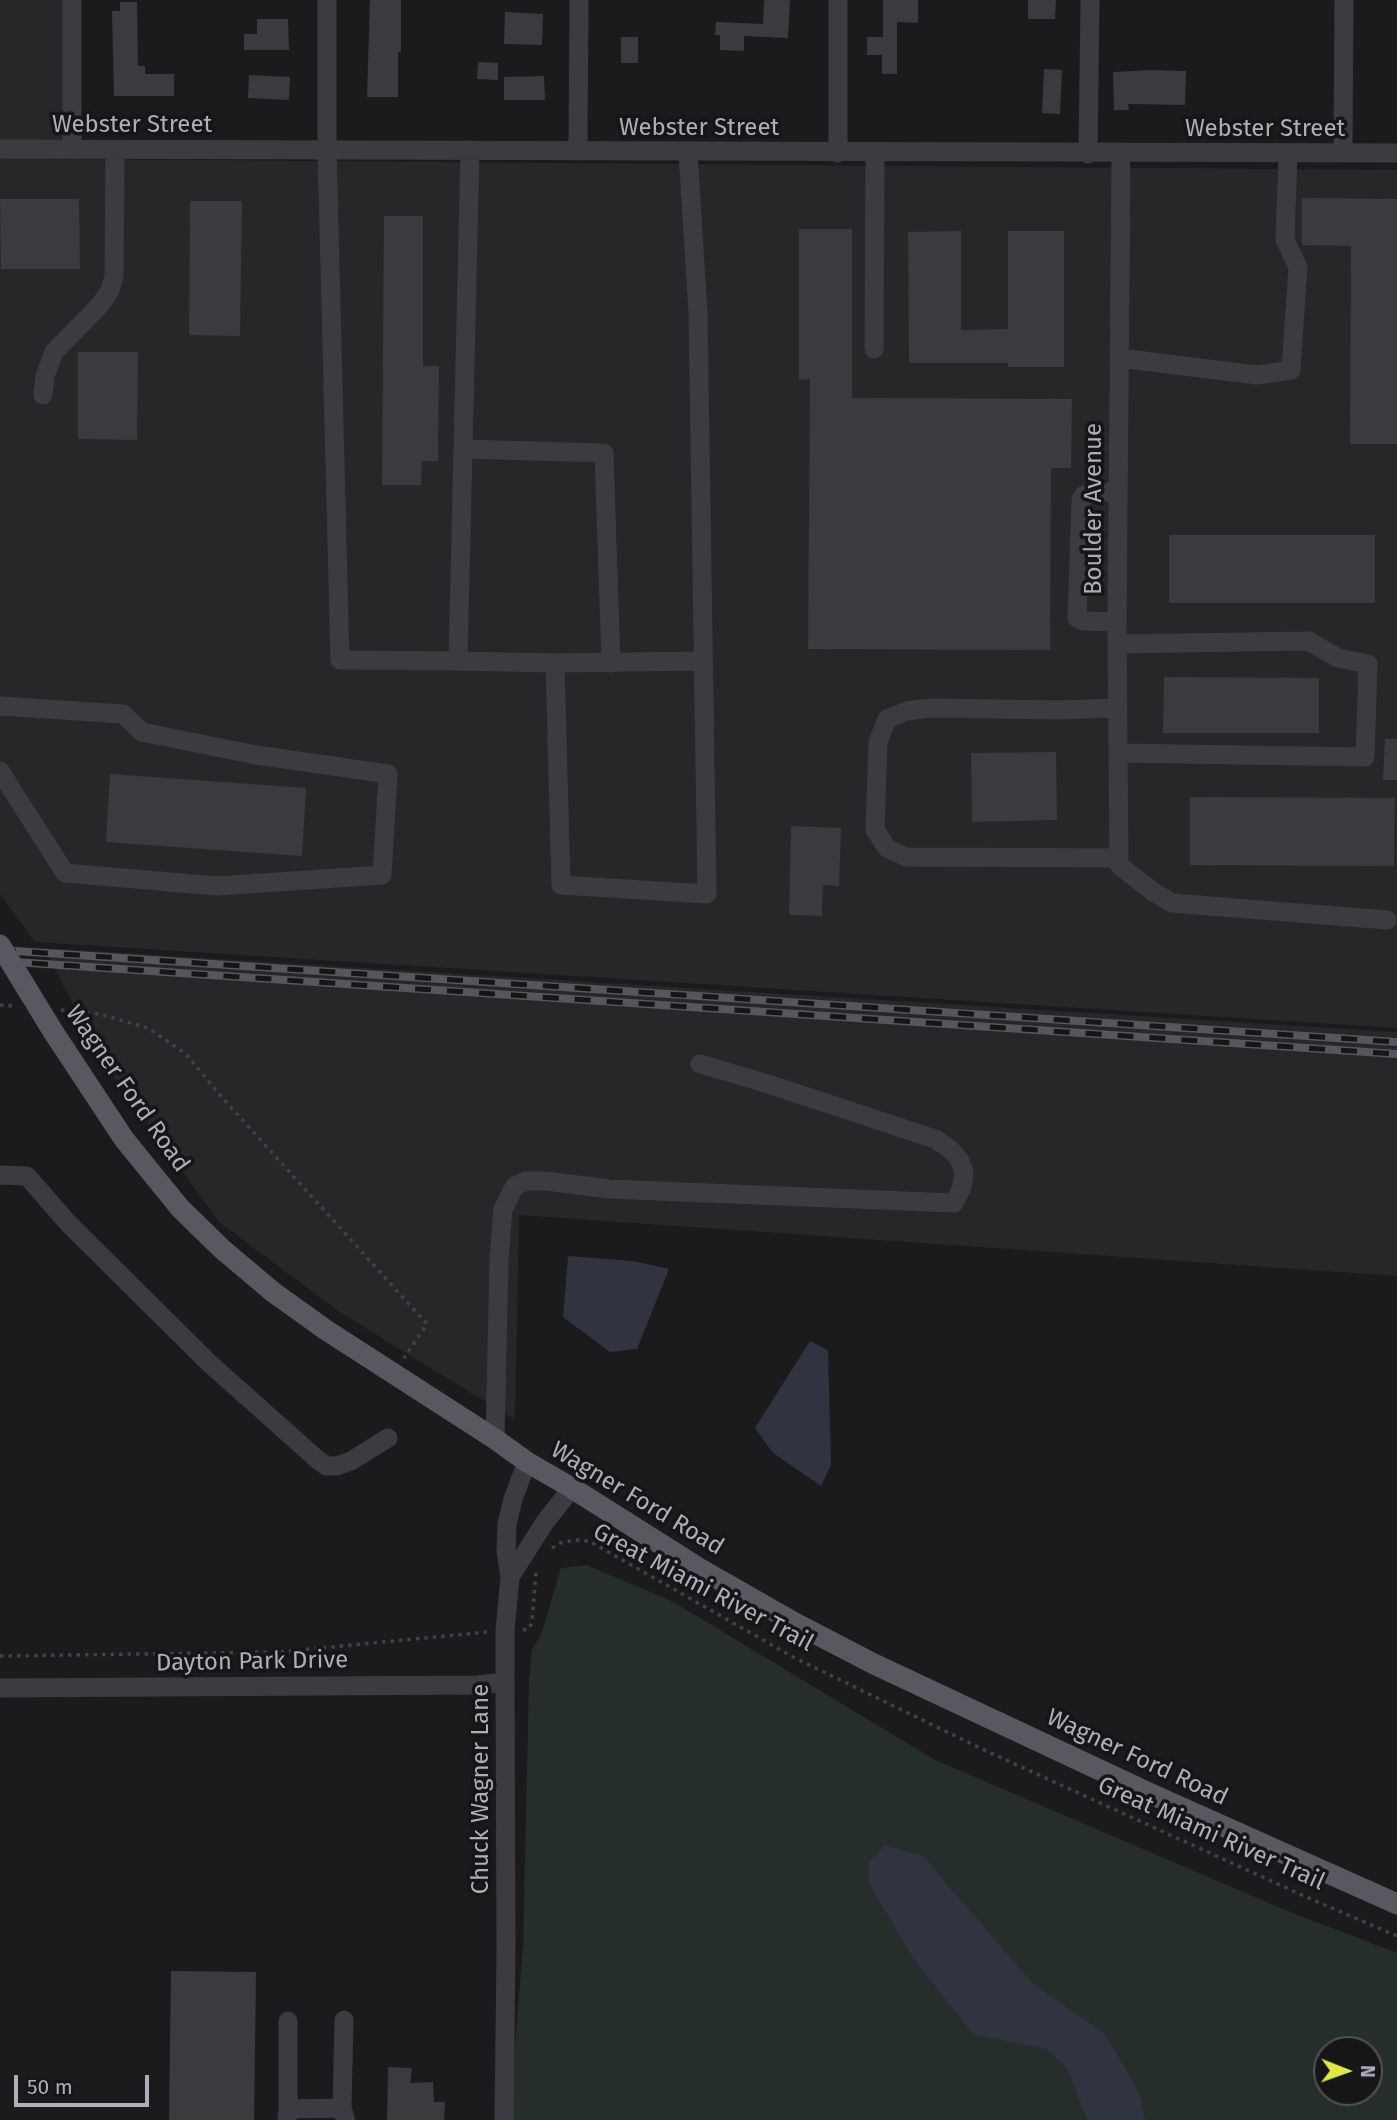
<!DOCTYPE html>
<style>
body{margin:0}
#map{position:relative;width:1397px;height:2120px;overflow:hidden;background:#1b1a1c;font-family:"Fira Sans",sans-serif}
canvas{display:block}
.north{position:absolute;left:1313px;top:2036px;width:70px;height:70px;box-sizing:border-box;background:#161517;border:2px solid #535259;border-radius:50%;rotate:91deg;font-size:19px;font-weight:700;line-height:28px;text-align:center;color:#aeadbb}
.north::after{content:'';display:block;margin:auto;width:24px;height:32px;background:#e1e846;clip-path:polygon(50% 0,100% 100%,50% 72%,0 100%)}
.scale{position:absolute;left:14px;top:2075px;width:135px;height:32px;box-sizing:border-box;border:4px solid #aeadbb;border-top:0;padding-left:9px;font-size:21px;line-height:24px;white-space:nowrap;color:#aeadbb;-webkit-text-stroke:5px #161517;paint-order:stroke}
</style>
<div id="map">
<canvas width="1397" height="2120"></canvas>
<div class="north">N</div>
<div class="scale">50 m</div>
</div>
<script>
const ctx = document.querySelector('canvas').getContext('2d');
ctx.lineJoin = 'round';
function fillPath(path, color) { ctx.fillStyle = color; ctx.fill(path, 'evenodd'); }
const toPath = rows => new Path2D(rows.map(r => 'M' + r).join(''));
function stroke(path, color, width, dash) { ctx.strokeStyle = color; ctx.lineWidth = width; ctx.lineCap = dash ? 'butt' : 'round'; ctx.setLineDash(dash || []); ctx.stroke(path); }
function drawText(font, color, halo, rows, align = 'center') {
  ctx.font = font + ' "Fira Sans",sans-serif'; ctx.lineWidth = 7; ctx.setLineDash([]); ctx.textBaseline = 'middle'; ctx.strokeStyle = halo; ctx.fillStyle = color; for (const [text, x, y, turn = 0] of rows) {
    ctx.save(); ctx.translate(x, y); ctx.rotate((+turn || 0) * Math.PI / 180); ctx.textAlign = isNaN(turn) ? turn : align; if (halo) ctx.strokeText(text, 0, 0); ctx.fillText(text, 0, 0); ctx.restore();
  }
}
const built = toPath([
 [0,0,70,0,71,159,1397,170,1397,1028,35,942,0,894],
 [44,948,1397,1032,1397,1276,519,1215,515,1420,341,1313,219,1222,102,1060]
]);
const green = toPath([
 [586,1565,672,1601,935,1760,1285,1910,1397,1953,1397,2120,509,2120,523,1946,529,1681,532,1649,541,1635,561,1568],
 [1327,2050,1369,2050,1369,2092,1327,2092]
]);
const water = toPath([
 [568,1256,633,1261,669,1269,637,1349,610,1352,563,1317],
 [810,1341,828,1350,831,1465,821,1486,773,1453,755,1428],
 [885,1845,923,1856,1033,1984,1104,2033,1139,2092,1145,2120,1087,2120,1067,2067,1046,2049,973,2034,913,1958,868,1882,869,1862]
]);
const building = toPath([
 [370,0,401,0,401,52,398,52,398,97,367,97],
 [764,0,790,0,788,38,744,36,744,51,720,50,720,35,715,35,716,22,763,24],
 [883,0,918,0,918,23,897,22,897,74,882,74,882,55,867,55,867,37,883,37],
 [1028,0,1056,0,1055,19,1028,19],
 [120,2,137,2,138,66,145,66,145,74,174,74,174,96,114,96,112,11,120,11],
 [505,12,543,14,542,45,504,44],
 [257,19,288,19,289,50,244,50,244,34,257,34],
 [621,37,638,37,638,63,621,63],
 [478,62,498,63,498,80,477,79],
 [1044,69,1062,70,1060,114,1042,113],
 [1152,70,1186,71,1185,105,1128,104,1129,110,1114,110,1113,72],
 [249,75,290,77,289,100,248,98],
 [544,76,545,100,504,100,504,77],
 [1302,198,1397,199,1397,444,1350,444,1351,246,1302,245],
 [0,199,79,199,80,269,1,269],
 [190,201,242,201,240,336,189,335],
 [384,216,423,216,423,366,439,366,438,461,422,461,421,485,382,485],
 [799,229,852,229,852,398,1072,399,1071,468,1051,468,1050,650,808,649,810,379,799,380],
 [961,231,961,330,1008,329,1008,231,1064,231,1064,367,1008,367,1008,363,909,363,908,232],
 [78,352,138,352,137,440,78,439],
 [1169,535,1375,535,1375,603,1169,603],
 [1164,677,1319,678,1319,733,1163,733],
 [1385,739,1397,739,1397,780,1383,780],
 [1056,752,1057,820,972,822,971,753],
 [110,774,306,788,302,856,106,842],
 [1190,797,1395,798,1394,866,1190,865],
 [791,826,841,828,839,886,823,885,822,916,789,915],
 [171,1971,256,1972,254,2120,169,2120],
 [388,2067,412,2068,410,2083,433,2082,434,2102,445,2102,444,2120,387,2120]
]);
const path = toPath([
 [0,1005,15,1006],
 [61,1010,99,1014,148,1028,186,1054,219,1094,427,1324,404,1358],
 [552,1548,560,1543,575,1540,589,1541,793,1657,982,1749,1304,1896,1397,1936],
 [523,1630,529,1629,532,1622,536,1571],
 [0,1656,279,1652,487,1632]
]);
const minor = toPath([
 [327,0,327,149,340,660,458,661,470,150],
 [838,0,838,153],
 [0,149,1397,153],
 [72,149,72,0],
 [578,151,579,0],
 [688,152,698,313,707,894,561,885,555,663,703,661],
 [1343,153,1344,0],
 [1088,154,1090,0],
 [1121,154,1117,628,1119,865,1152,891,1172,903,1387,920],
 [874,349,875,153],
 [1119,358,1257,375,1291,370,1298,267,1285,240,1288,153],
 [43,395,45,376,54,352,101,304,110,290,114,277,115,150],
 [464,449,604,453,611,663],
 [1117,622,1083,621,1077,618,1081,500,1084,495,1118,491],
 [1117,644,1309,641,1338,658,1368,664,1365,757,1118,753],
 [458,661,555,663],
 [0,706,123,714,142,732,256,755,388,774,382,875,217,886,65,873,0,771],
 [1117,708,1059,710,931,708,907,711,887,719,878,742,875,830,887,848,906,857,1118,858],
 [0,1175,27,1176,68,1223,208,1362,318,1460,327,1466,337,1466,351,1461,388,1438],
 [495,1439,499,1259,503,1209,515,1186,526,1181,546,1181,609,1189,954,1203,962,1187,964,1171,959,1159,950,1149,935,1139,765,1083,700,1064],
 [510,1577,545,1522,572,1488],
 [0,1688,477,1685,505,1682],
 [342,2108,344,2020],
 [288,2109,288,2021],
 [287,2120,288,2109,342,2108,345,2118],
 [504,2120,506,1949,505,1682,505,1631,510,1577,506,1551,507,1524,513,1499,527,1462]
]);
const major = toPath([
 [54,1033,124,1139,180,1208,222,1249,273,1292,326,1330,495,1439,527,1462,572,1488,697,1567,795,1623,874,1664,1151,1794,1397,1904]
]);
const rail = toPath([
 [0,950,1397,1042],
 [0,961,1397,1054]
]);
const majorBridge = toPath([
 [0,945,54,1033]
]);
const streetNames = [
 ["Webster Street",132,125],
 ["Webster Street",699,128],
 ["Webster Street",1265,129],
 ["Boulder Avenue",1094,509,-90],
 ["Wagner Ford Road",127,1089,55],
 ["Wagner Ford Road",637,1499,31],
 ["Great Miami River Trail",703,1588,28],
 ["Dayton Park Drive",252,1662,-1],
 ["Wagner Ford Road",1137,1758,25],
 ["Chuck Wagner Lane",481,1789,-90],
 ["Great Miami River Trail",1211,1834,24]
];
fillPath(built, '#272629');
fillPath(green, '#262e2b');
fillPath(water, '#303340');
fillPath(building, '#3b3a3e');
stroke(path, '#424148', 3.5, [3.5, 5]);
stroke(minor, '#3d3b41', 19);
stroke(major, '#595760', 21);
stroke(rail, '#57565e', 8);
stroke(rail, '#161517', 5, [16]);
stroke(majorBridge, '#595760', 21);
drawText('24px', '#aeadbb', '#161517', streetNames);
</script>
